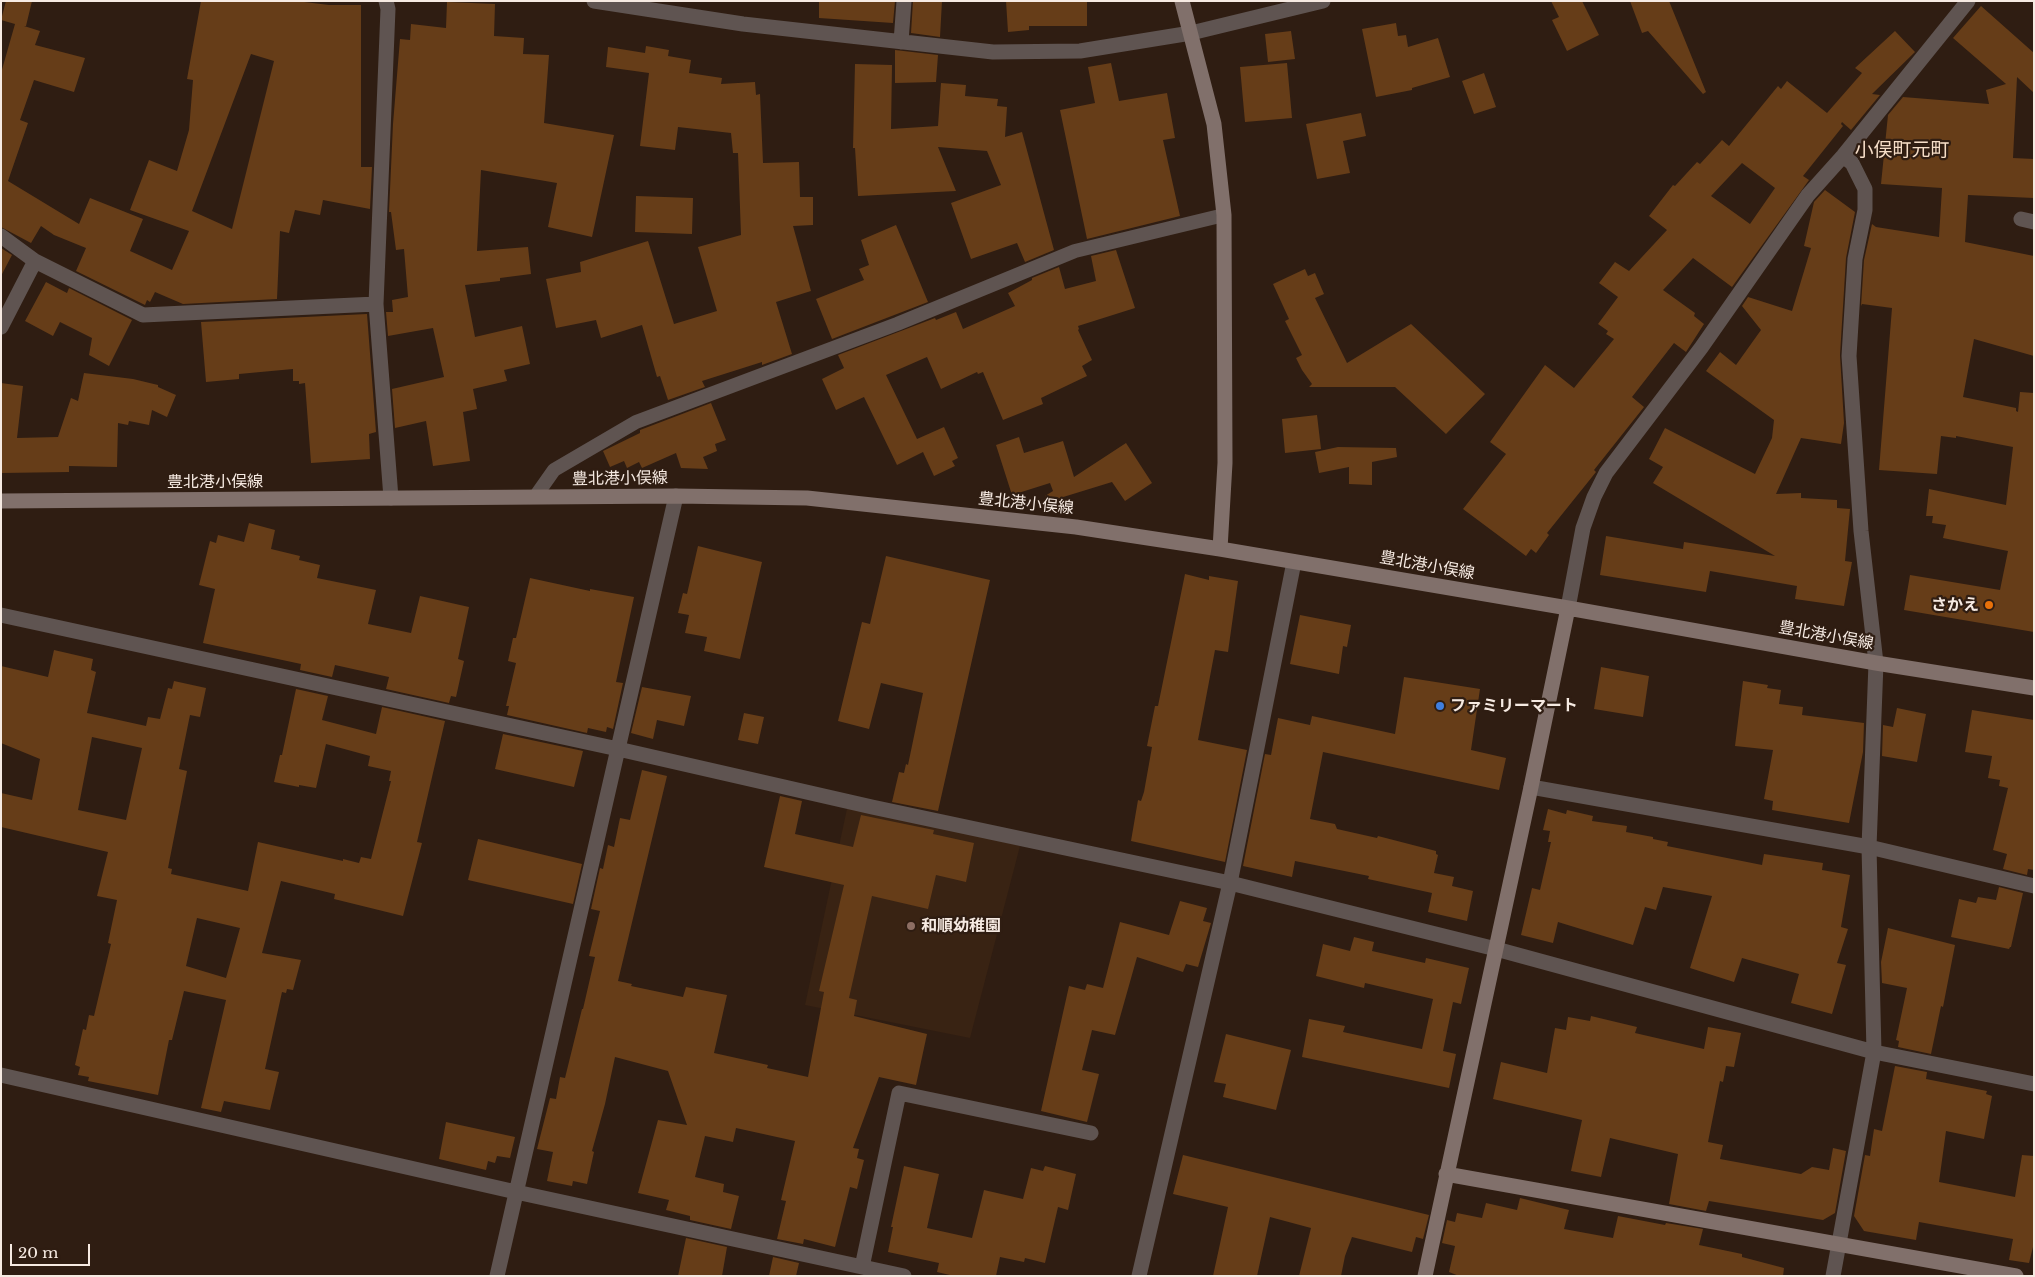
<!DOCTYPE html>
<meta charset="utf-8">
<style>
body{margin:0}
#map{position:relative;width:2035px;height:1277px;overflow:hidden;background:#2f1d12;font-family:"Libre Baskerville",serif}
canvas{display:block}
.frame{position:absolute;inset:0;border:2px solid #f6eae2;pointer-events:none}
.scale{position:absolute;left:10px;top:1244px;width:80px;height:22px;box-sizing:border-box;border:2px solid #f6eae2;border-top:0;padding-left:6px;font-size:15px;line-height:18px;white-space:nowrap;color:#f6eae2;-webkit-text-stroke:4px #2f1d12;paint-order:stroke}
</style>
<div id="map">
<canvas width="2035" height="1277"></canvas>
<div class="frame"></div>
<div class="scale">20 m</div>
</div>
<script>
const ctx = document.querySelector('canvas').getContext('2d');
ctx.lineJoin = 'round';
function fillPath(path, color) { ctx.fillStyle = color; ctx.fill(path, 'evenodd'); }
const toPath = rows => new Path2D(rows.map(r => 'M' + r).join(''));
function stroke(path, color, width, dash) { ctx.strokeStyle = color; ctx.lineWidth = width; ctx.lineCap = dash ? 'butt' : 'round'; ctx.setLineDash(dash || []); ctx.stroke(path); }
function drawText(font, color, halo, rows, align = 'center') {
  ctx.font = font + ' "Libre Baskerville","Noto Sans JP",serif'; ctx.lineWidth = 4.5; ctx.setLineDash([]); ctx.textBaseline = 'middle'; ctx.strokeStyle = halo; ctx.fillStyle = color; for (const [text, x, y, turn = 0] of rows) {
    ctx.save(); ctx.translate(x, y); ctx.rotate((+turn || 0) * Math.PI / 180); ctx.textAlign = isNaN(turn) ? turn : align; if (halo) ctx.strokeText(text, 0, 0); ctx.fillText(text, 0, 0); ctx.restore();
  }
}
const built = toPath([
 [848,804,1020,846,970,1038,805,1005]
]);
const building = toPath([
 [6,1,32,1,26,26,24,26,40,31,35,45,85,58,74,92,34,80,20,120,28,123,8,181,79,224,90,198,143,219,130,251,172,270,189,231,130,210,149,160,177,171,189,130,193,80,187,79,201,1,296,1,329,5,361,5,361,167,372,167,370,209,323,200,320,215,295,210,289,233,280,231,277,299,183,304,155,292,150,302,147,300,145,305,76,271,86,248,54,235,41,226,31,243,1,227,1,73,15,24,1,20],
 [251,54,274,61,232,229,192,211],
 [819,1,895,1,893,23,819,18],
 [913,1,942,1,940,37,911,33],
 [1006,1,1087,1,1087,26,1029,26,1029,30,1008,32],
 [1551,1,1582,1,1599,35,1567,51,1552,20,1559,17],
 [1630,1,1669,1,1706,92,1703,94,1648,31,1642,33],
 [447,2,495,4,494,36,524,38,523,54,549,55,544,123,614,135,592,237,548,227,557,183,481,170,477,251,528,247,531,274,500,278,500,281,465,285,475,337,522,326,530,364,504,370,507,381,473,389,477,409,463,412,470,461,433,466,426,421,395,428,392,389,444,377,433,328,388,336,386,312,393,312,392,300,408,297,404,249,396,250,391,212,389,212,393,124,400,39,410,40,411,24,446,28],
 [1981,6,2034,53,2034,93,2017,77,2013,158,2034,159,2034,198,1968,195,1965,242,2034,256,2034,356,1974,339,1963,397,2016,408,2016,411,2018,412,2020,392,2034,393,2034,632,1904,610,1910,575,2000,590,2008,551,1943,538,1946,525,1932,523,1933,516,1926,516,1929,489,2006,505,2013,447,1956,436,1956,438,1941,436,1937,474,1879,470,1892,308,1862,304,1861,306,1864,260,1872,224,1876,227,1939,237,1942,188,1881,184,1888,115,1903,97,1989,104,1986,90,2006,84,1953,38],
 [1396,23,1398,36,1406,35,1408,47,1438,38,1450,77,1412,88,1412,90,1376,97,1362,29],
 [1291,31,1295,59,1268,62,1265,34],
 [1895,31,1915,52,1872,94,1880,95,1851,130,1842,122,1841,124,1843,126,1803,176,1809,180,1732,287,1693,258,1663,290,1695,313,1694,316,1704,324,1686,352,1674,343,1632,397,1644,407,1594,470,1596,472,1547,533,1549,535,1536,553,1531,549,1526,556,1463,509,1506,454,1490,442,1545,365,1574,388,1614,339,1606,334,1608,331,1598,324,1618,297,1599,283,1615,262,1629,271,1667,230,1649,216,1673,185,1675,186,1697,162,1700,164,1722,140,1729,146,1778,86,1781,89,1787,81,1827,113,1862,73,1855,68],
 [1742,163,1775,188,1750,224,1711,196],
 [646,46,669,50,668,56,691,60,689,73,722,78,721,84,755,82,756,95,760,94,763,163,799,162,800,197,813,197,813,225,793,226,811,291,776,302,792,354,762,365,762,362,702,381,705,387,668,400,660,376,657,377,642,325,601,338,596,320,556,328,546,279,581,272,580,262,648,241,674,324,717,311,698,247,741,235,738,153,733,153,731,133,678,127,675,150,640,146,649,73,606,67,608,47,645,53],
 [895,50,938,55,936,82,895,83],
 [1111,63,1119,101,1167,93,1175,138,1163,140,1180,216,1087,239,1060,110,1095,103,1088,67],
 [1287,63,1292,118,1245,122,1240,67],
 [855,64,892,65,891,129,938,126,941,83,966,85,965,96,998,99,997,106,1007,107,1005,137,1022,132,1054,250,1025,262,1017,243,971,259,951,203,1001,185,987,151,938,147,956,191,858,196,855,148,853,148],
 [1484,73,1496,107,1474,114,1462,81],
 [1361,113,1366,136,1343,141,1350,173,1317,179,1306,124],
 [1825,190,1855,212,1846,258,1840,355,1844,423,1841,444,1801,438,1776,494,1801,493,1801,498,1837,500,1837,508,1850,509,1845,561,1852,562,1844,606,1795,599,1797,586,1710,571,1706,592,1600,575,1606,536,1683,549,1684,542,1775,556,1653,483,1663,467,1649,459,1665,428,1755,474,1772,438,1774,420,1706,371,1720,352,1736,365,1761,330,1742,306,1748,297,1792,311,1811,248,1804,246,1814,202],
 [636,196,693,198,692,234,635,232],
 [896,225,928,302,832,339,816,299,864,280,859,269,869,265,861,240],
 [1,248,12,255,1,276],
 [1116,250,1135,308,1078,326,1079,329,1078,330,1092,360,1082,366,1087,376,1041,398,1043,404,1003,420,983,372,978,374,977,372,941,389,927,357,886,375,917,439,944,427,958,458,952,461,955,466,934,476,923,452,897,465,864,397,836,410,822,379,844,368,838,355,935,318,936,320,956,312,963,329,1015,306,1008,293,1032,280,1032,278,1059,267,1065,289,1096,281,1091,256],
 [1305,269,1308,276,1315,273,1324,294,1315,298,1347,363,1411,324,1485,394,1446,434,1395,387,1309,387,1312,384,1302,370,1296,358,1302,355,1285,321,1289,319,1273,284],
 [46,282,67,293,69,288,132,320,109,366,89,355,92,338,60,322,53,336,25,321],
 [367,314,376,432,369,434,370,459,311,463,305,383,299,384,299,381,293,381,293,369,239,374,239,379,206,382,201,322],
 [84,373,133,379,158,385,158,387,176,395,167,417,152,410,149,425,129,421,128,425,118,423,117,467,69,466,69,472,1,473,1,383,23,386,17,438,58,437,71,398,78,401],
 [711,403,726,440,715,444,717,451,703,457,708,469,681,468,676,453,642,468,639,462,627,468,624,461,610,467,603,451,640,433,640,430],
 [1317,415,1321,449,1285,453,1282,419],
 [1019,437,1024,453,1063,441,1074,477,1126,443,1152,483,1125,501,1112,482,1047,502,1045,496,1053,491,1050,483,1012,495,996,445],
 [1338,447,1396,448,1397,457,1372,462,1372,485,1349,484,1349,467,1319,473,1315,452],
 [249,523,275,530,271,549,300,556,299,560,320,565,317,578,376,590,368,624,411,633,420,596,469,607,458,659,464,661,456,697,451,696,449,703,386,689,389,677,335,665,332,677,300,670,301,664,203,643,215,589,199,585,210,541,216,543,218,535,244,542],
 [698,546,762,562,740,659,704,651,707,637,685,633,689,615,678,613,683,593,687,594],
 [886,556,990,580,938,811,892,802,899,772,904,773,906,764,908,765,923,693,881,683,869,729,838,721,862,622,870,624],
 [1185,574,1209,580,1209,576,1238,581,1228,652,1215,650,1198,740,1247,750,1225,862,1131,841,1138,800,1141,801,1144,792,1152,747,1147,746,1155,706,1158,706],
 [530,578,590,591,590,589,634,597,616,682,623,683,613,729,607,727,606,732,588,728,587,733,507,715,509,706,506,706,516,663,508,661,513,638,516,638],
 [1300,615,1351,625,1347,647,1343,646,1339,674,1290,664],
 [54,650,93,659,91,670,96,672,87,713,146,726,148,717,160,719,168,688,172,689,174,681,206,688,200,717,190,715,179,769,187,771,168,868,172,869,171,874,248,891,258,842,343,861,343,859,359,863,361,857,371,859,391,781,389,781,391,771,368,766,370,756,326,744,316,788,299,785,299,787,274,782,280,755,282,755,296,689,328,696,322,720,376,734,382,707,445,721,417,842,422,843,403,916,334,899,335,894,281,881,262,953,301,960,293,990,287,989,286,993,282,992,265,1069,279,1072,270,1110,224,1101,221,1112,201,1108,226,1000,184,991,172,1040,169,1040,158,1095,88,1081,89,1077,78,1075,80,1067,75,1065,83,1029,86,1030,89,1015,94,1016,111,944,108,943,117,900,97,896,108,852,1,827,1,793,32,800,40,759,1,743,1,666,48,677],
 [92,737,142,748,126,820,78,810],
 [197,918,240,928,226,978,186,966],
 [1601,667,1649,676,1643,717,1594,709],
 [1404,677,1480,689,1471,750,1506,758,1499,790,1323,752,1310,819,1335,824,1337,829,1377,838,1378,836,1436,851,1436,854,1438,855,1434,873,1454,877,1452,886,1473,891,1467,921,1428,912,1432,893,1368,879,1369,876,1295,861,1292,877,1243,866,1265,754,1271,755,1278,718,1310,725,1312,716,1395,734],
 [1743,681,1768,685,1767,688,1781,690,1779,704,1803,707,1802,715,1864,723,1863,752,1849,823,1772,810,1773,801,1764,799,1773,750,1735,746],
 [642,687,691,696,684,726,657,720,653,739,631,733],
 [1897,708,1926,714,1917,762,1882,756,1883,725,1893,727],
 [1972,710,2034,720,2034,870,2028,869,2027,875,2003,869,2007,854,1993,850,2008,788,1999,786,2000,780,1988,778,1992,756,1965,752],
 [744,713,764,717,758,744,738,740],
 [503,734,583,751,574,787,495,769],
 [642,770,667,776,618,981,632,984,631,986,683,997,686,987,727,995,714,1053,768,1065,767,1068,808,1077,824,992,819,991,844,885,764,867,780,796,802,801,795,834,853,847,861,815,934,830,933,834,974,843,966,882,936,875,928,909,872,896,849,998,857,1000,854,1016,927,1034,916,1085,879,1077,853,1148,859,1149,857,1158,864,1160,857,1189,850,1187,835,1247,804,1239,803,1244,777,1239,786,1201,781,1200,795,1141,736,1128,733,1142,705,1136,695,1177,724,1184,723,1192,739,1196,731,1229,690,1220,690,1216,666,1210,669,1200,638,1193,658,1120,687,1125,668,1071,615,1057,605,1104,592,1151,594,1152,587,1184,573,1181,572,1186,547,1181,553,1152,537,1149,550,1098,556,1099,560,1077,565,1078,582,1009,583,1009,595,957,589,956,600,911,591,909,600,868,603,869,608,845,614,847,620,818,630,820],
 [1548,809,1566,814,1567,810,1593,816,1592,821,1627,826,1626,832,1653,837,1653,839,1668,842,1667,846,1762,865,1764,854,1823,863,1822,870,1850,875,1841,927,1848,929,1837,963,1846,965,1832,1014,1791,1003,1799,974,1742,958,1734,982,1690,968,1712,896,1663,887,1656,910,1645,907,1633,945,1558,922,1553,943,1521,935,1532,888,1540,890,1551,842,1548,842,1550,831,1543,830],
 [478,839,582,864,573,904,468,880],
 [1999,887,2023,893,2011,947,2010,947,2009,949,1951,937,1959,899,1976,903,1978,897,1996,900],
 [1180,901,1207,908,1203,921,1211,923,1198,967,1186,964,1183,972,1137,957,1115,1035,1092,1030,1082,1070,1099,1074,1087,1122,1041,1111,1069,986,1085,990,1087,984,1103,988,1120,922,1169,935],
 [1888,928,1955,945,1943,1007,1941,1006,1931,1054,1898,1047,1899,1041,1896,1040,1907,988,1882,983,1881,962],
 [1354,937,1374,942,1372,951,1425,963,1426,958,1469,968,1461,1004,1453,1002,1443,1051,1456,1054,1449,1088,1302,1057,1309,1019,1345,1026,1343,1032,1422,1049,1433,999,1365,983,1364,988,1316,976,1323,944,1350,951],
 [1591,1016,1637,1027,1635,1033,1704,1049,1708,1027,1741,1033,1734,1067,1726,1066,1723,1082,1720,1081,1708,1142,1723,1145,1720,1159,1801,1174,1812,1167,1829,1170,1833,1148,1846,1151,1835,1213,1823,1220,1709,1201,1706,1211,1669,1204,1678,1154,1610,1138,1601,1177,1571,1171,1582,1120,1493,1099,1501,1062,1547,1073,1555,1028,1566,1030,1568,1017,1590,1021],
 [1226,1034,1291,1050,1276,1110,1223,1097,1226,1084,1214,1082],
 [1895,1066,1927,1072,1926,1079,1987,1091,1986,1094,1992,1096,1984,1139,1946,1131,1939,1182,2015,1197,2022,1155,2034,1156,2034,1243,2029,1263,2009,1260,2013,1239,1919,1222,1916,1240,1864,1231,1854,1216,1865,1155,1870,1156,1874,1129,1882,1131],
 [446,1122,515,1137,510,1158,497,1156,495,1163,488,1161,486,1170,439,1159],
 [1183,1155,1429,1215,1423,1239,1416,1237,1412,1252,1352,1237,1345,1256,1341,1276,1299,1276,1311,1228,1270,1217,1257,1276,1213,1276,1228,1207,1173,1194],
 [904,1166,939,1174,927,1228,972,1238,984,1190,1023,1199,1031,1168,1043,1171,1045,1166,1076,1174,1068,1210,1058,1207,1045,1263,1025,1258,1024,1262,1000,1257,996,1276,954,1276,937,1272,939,1263,888,1252,893,1227,891,1227],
 [1520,1198,1569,1210,1564,1229,1613,1238,1618,1216,1665,1225,1666,1223,1703,1229,1699,1245,1742,1254,1742,1257,1784,1268,1783,1276,1459,1276,1449,1272,1455,1246,1442,1243,1447,1220,1455,1222,1457,1213,1482,1218,1486,1203,1517,1210],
 [686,1238,727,1247,722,1276,678,1276],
 [773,1257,799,1263,796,1276,769,1276]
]);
const lane = toPath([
 [535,497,554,470,636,422,897,324,1075,251,1224,215]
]);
const street = toPath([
 [386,1,388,9,376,304,391,498],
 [594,1,743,24,993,52,1080,51,1191,33,1323,1],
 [901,42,904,1],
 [2021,219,2034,222],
 [1,236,35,261,143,315,376,304],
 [1,327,35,261],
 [1568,608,1583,528,1594,497,1606,473,1701,348,1808,195,1843,156,1968,1],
 [1,615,618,749,872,807,1230,883,1496,949,1874,1052,2034,1084],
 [1531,787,1869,847,2034,886],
 [1,1075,516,1192,904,1276],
 [862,1267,899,1093,1091,1133],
 [497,1276,676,496],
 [1139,1276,1230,883,1294,562],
 [1833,1276,1874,1052,1869,847,1876,663,1861,531,1849,356,1855,259,1865,210,1865,189,1852,163,1843,156]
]);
const secondary = toPath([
 [1182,1,1214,124,1224,215,1225,463,1220,549],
 [1,501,676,496,807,498,1076,527,1220,549,1568,608,1876,663,2034,688],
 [1446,1174,2016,1276],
 [1425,1276,1531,787,1568,608]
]);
const markers = [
 [1989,605,5,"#e8710a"],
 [1440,706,5,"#3f7fe0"],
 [911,926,5,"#8d6e63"]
];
const streetNames = [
 ["豊北港小俣線",620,479,-1],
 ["豊北港小俣線",215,482],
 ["豊北港小俣線",1026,504,6],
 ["豊北港小俣線",1427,566,10],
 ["豊北港小俣線",1826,636,10]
];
const poiNames = [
 ["さかえ",1979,605,"right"],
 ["ファミリーマート",1450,706],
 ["和順幼稚園",921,926]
];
const quarterNames = [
 ["小俣町元町",1902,151]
];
fillPath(built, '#392313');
fillPath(building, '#663d18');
stroke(lane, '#5f5451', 14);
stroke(street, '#5f5451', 15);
stroke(secondary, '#81706b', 15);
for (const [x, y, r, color] of markers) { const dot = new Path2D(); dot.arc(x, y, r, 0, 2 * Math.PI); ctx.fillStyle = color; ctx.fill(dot); stroke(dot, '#2f1d12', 2); }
drawText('16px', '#f6eae2', '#2f1d12', streetNames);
drawText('bold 16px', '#f6eae2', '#2f1d12', poiNames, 'left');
drawText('19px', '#f6dec8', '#2f1d12', quarterNames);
</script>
